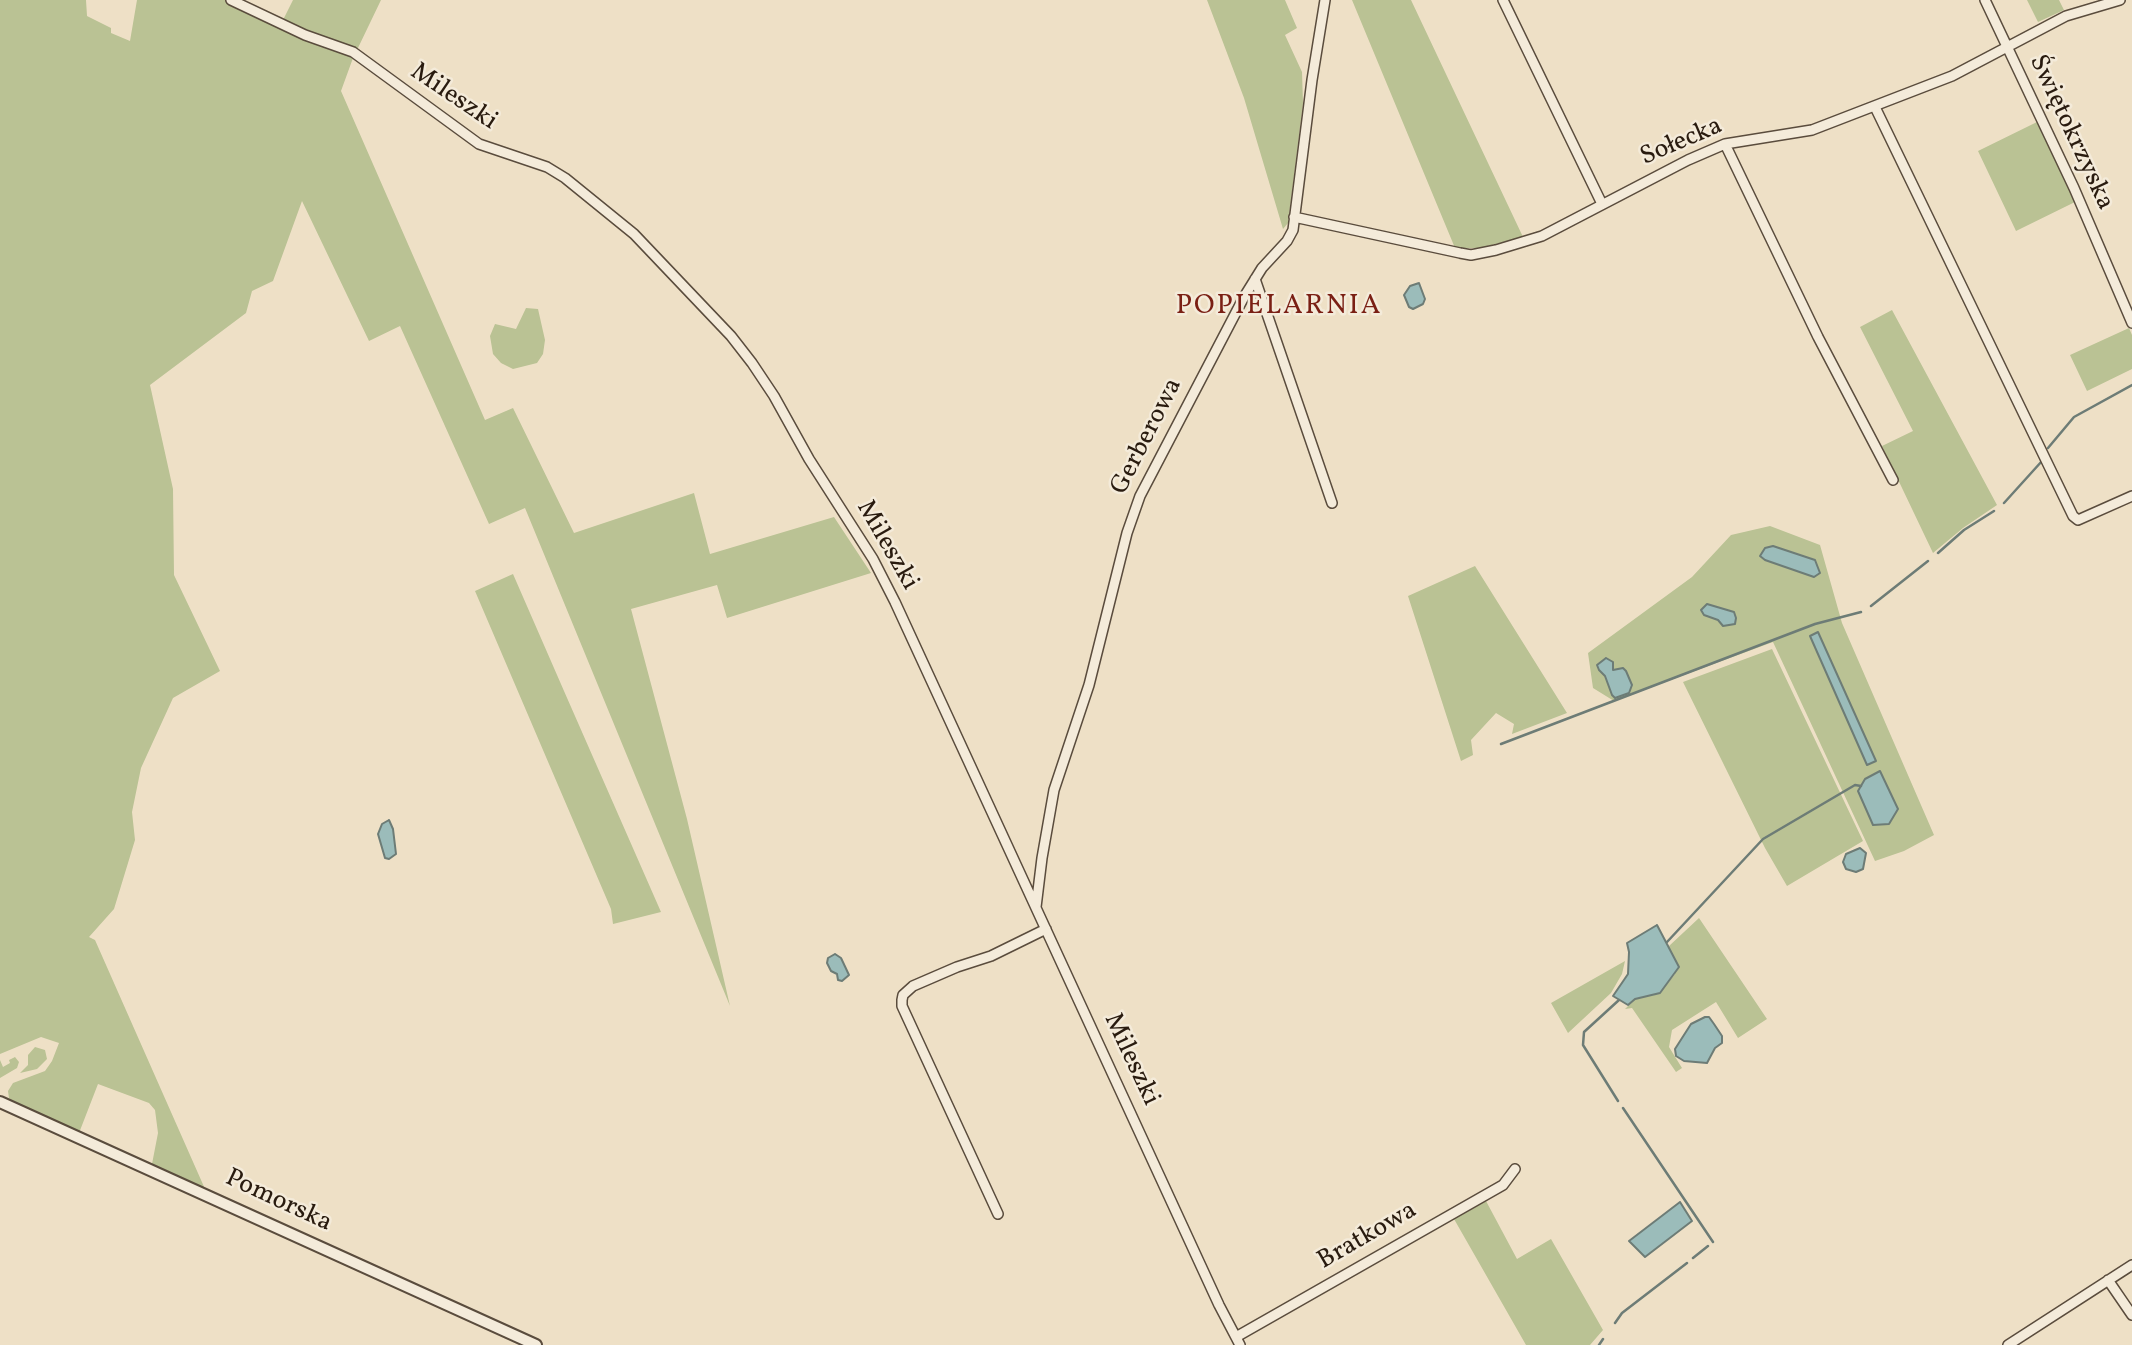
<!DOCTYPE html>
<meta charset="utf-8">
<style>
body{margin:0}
canvas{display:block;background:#eee0c6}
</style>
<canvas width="2132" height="1345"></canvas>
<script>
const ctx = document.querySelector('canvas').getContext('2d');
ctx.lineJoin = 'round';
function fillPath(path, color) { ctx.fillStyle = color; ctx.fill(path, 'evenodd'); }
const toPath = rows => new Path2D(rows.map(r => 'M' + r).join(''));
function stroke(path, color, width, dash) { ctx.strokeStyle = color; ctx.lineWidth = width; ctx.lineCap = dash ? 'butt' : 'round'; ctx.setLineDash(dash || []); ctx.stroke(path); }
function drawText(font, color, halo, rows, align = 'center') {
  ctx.font = font + ' Vollkorn,serif'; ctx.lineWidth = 5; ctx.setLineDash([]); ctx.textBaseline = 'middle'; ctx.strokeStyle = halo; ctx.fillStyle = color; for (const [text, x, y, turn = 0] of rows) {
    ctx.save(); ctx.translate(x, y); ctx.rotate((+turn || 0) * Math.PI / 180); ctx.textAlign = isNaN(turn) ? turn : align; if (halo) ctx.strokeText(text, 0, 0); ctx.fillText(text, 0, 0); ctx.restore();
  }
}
const green = toPath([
 [0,0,86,0,87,16,111,28,111,33,130,41,137,0,230,0,230,2,353,58,341,91,485,420,513,408,574,533,694,493,710,554,834,517,871,573,727,618,717,585,631,609,687,819,730,1006,525,508,489,524,400,326,369,341,302,201,273,281,252,291,246,313,150,385,173,489,174,575,220,671,173,698,141,768,132,812,135,840,114,909,89,937,95,940,205,1189,152,1164,158,1133,155,1110,149,1103,98,1084,79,1133,12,1102,9,1098,8,1091,13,1083,45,1071,52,1061,59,1043,41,1037,0,1054],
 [293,0,381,0,357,50,282,22],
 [1207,0,1285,0,1297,28,1285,35,1302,72,1303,103,1288,223,1283,229,1244,98],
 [1352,0,1411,0,1523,237,1480,248,1455,248],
 [2027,0,2059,0,2064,10,2038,22],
 [2037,122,2075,202,2016,231,1978,151],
 [526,308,538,309,545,340,543,354,537,363,513,369,501,363,493,354,490,336,495,324,516,329],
 [1892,310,1997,505,1963,528,1933,553,1882,446,1913,431,1860,327],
 [2129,328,2132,335,2132,369,2087,391,2070,355],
 [1770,526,1820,545,1842,623,1934,835,1904,851,1875,861,1773,642,1614,701,1593,688,1588,653,1692,577,1731,535],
 [1475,566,1567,713,1512,734,1514,724,1496,713,1471,740,1473,755,1461,761,1408,596],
 [513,574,564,691,661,912,613,924,611,909,475,591],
 [1772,649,1863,841,1787,886,1765,848,1683,682],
 [1699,918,1767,1019,1738,1038,1716,1002,1672,1030,1669,1047,1682,1068,1676,1072,1632,1008,1625,1009,1635,999,1660,993,1675,974,1675,964,1669,946],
 [1625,961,1622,974,1611,993,1568,1033,1551,1003],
 [35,1047,45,1050,47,1059,37,1069,20,1073,28,1065,28,1055],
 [15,1057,19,1062,17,1068,0,1078,0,1060,3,1067,10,1063,9,1060],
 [1486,1201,1517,1259,1551,1239,1603,1330,1590,1345,1526,1345,1454,1219]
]);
const water = toPath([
 [1419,283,1425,299,1423,304,1413,309,1409,307,1404,295,1410,286,1419,283],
 [1773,546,1815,560,1820,573,1814,577,1765,560,1760,556,1765,548,1773,546],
 [1707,604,1734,612,1736,618,1735,624,1723,626,1718,620,1704,615,1701,610,1707,604],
 [1818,632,1876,761,1867,765,1810,636,1818,632],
 [1606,658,1613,662,1613,670,1623,668,1626,671,1632,685,1629,693,1615,698,1612,695,1605,676,1599,670,1597,665,1606,658],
 [1880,771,1898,809,1889,824,1873,825,1858,791,1865,779,1880,771],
 [389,820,393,829,396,854,389,859,385,858,378,834,382,824,389,820],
 [1860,848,1866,853,1863,869,1856,872,1846,869,1843,862,1846,854,1860,848],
 [1657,925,1679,967,1660,993,1635,999,1628,1005,1613,996,1628,974,1629,952,1627,943,1657,925],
 [835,954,841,958,849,975,842,981,838,980,837,974,831,971,827,963,828,958,835,954],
 [1705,1017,1709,1017,1714,1024,1722,1036,1722,1043,1715,1048,1707,1063,1684,1061,1676,1056,1675,1049,1691,1024,1705,1017],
 [1680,1202,1692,1221,1645,1257,1629,1241,1680,1202]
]);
const stream = toPath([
 [2048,448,2074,417,2132,385],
 [2004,503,2042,461],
 [1938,553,1964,530,1994,511],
 [1871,606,1928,561],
 [1501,744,1815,624,1861,612],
 [1667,942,1763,839,1855,785,1861,786],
 [1618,1101,1583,1045,1584,1032,1619,1000],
 [1623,1108,1713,1242],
 [1693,1258,1708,1246],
 [1615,1323,1622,1313,1687,1263],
 [1599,1345,1603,1339]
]);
const minor = toPath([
 [231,0,305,35,353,52,479,144,547,167,565,178,634,234,731,336,752,363,774,396,809,459,873,559,895,602,1219,1305,1240,1345],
 [1503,0,1602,204],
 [1985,0,2074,188,2132,323],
 [1875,107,2073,516,2078,520,2132,496],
 [1725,144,1818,337,1893,480],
 [1294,217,1460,253,1471,255,1496,250,1542,236,1688,160,1725,144,1812,130,1952,76,2066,16,2120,0],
 [1255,279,1332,503],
 [1036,907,1042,858,1054,790,1089,685,1127,533,1140,496,1244,297,1262,268,1287,241,1293,230,1312,80,1325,0],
 [998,1214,902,1006,902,1000,903,995,913,986,957,967,991,956,1046,929],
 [2108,1280,2132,1315],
 [1236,1337,1503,1185,1515,1169],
 [2008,1345,2132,1265]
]);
const tertiary = toPath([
 [0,1102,536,1345]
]);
const streetNames = [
 ["Mileszki",453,98,34],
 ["Świętokrzyska",2070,133,65],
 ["Sołecka",1682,143,-23],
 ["Gerberowa",1148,437,-63],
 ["Mileszki",886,546,60],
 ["Mileszki",1130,1060,65],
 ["Pomorska",278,1202,25],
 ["Bratkowa",1368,1237,-30]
];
const neighbourhoodNames = [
 ["POPIELARNIA",1279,308]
];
fillPath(green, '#bac294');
fillPath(water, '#9bbcba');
stroke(water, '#6d7c76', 2);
stroke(stream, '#6d7c76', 2.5);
stroke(minor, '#5a4c3d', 12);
stroke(tertiary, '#5a4c3d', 14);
stroke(minor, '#f4ebda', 9);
stroke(tertiary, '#f4ebda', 10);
drawText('26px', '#291b0f', '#f4ebda', streetNames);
ctx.letterSpacing = '2px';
drawText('28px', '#7a1f14', '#f4ebda', neighbourhoodNames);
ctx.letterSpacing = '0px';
</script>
